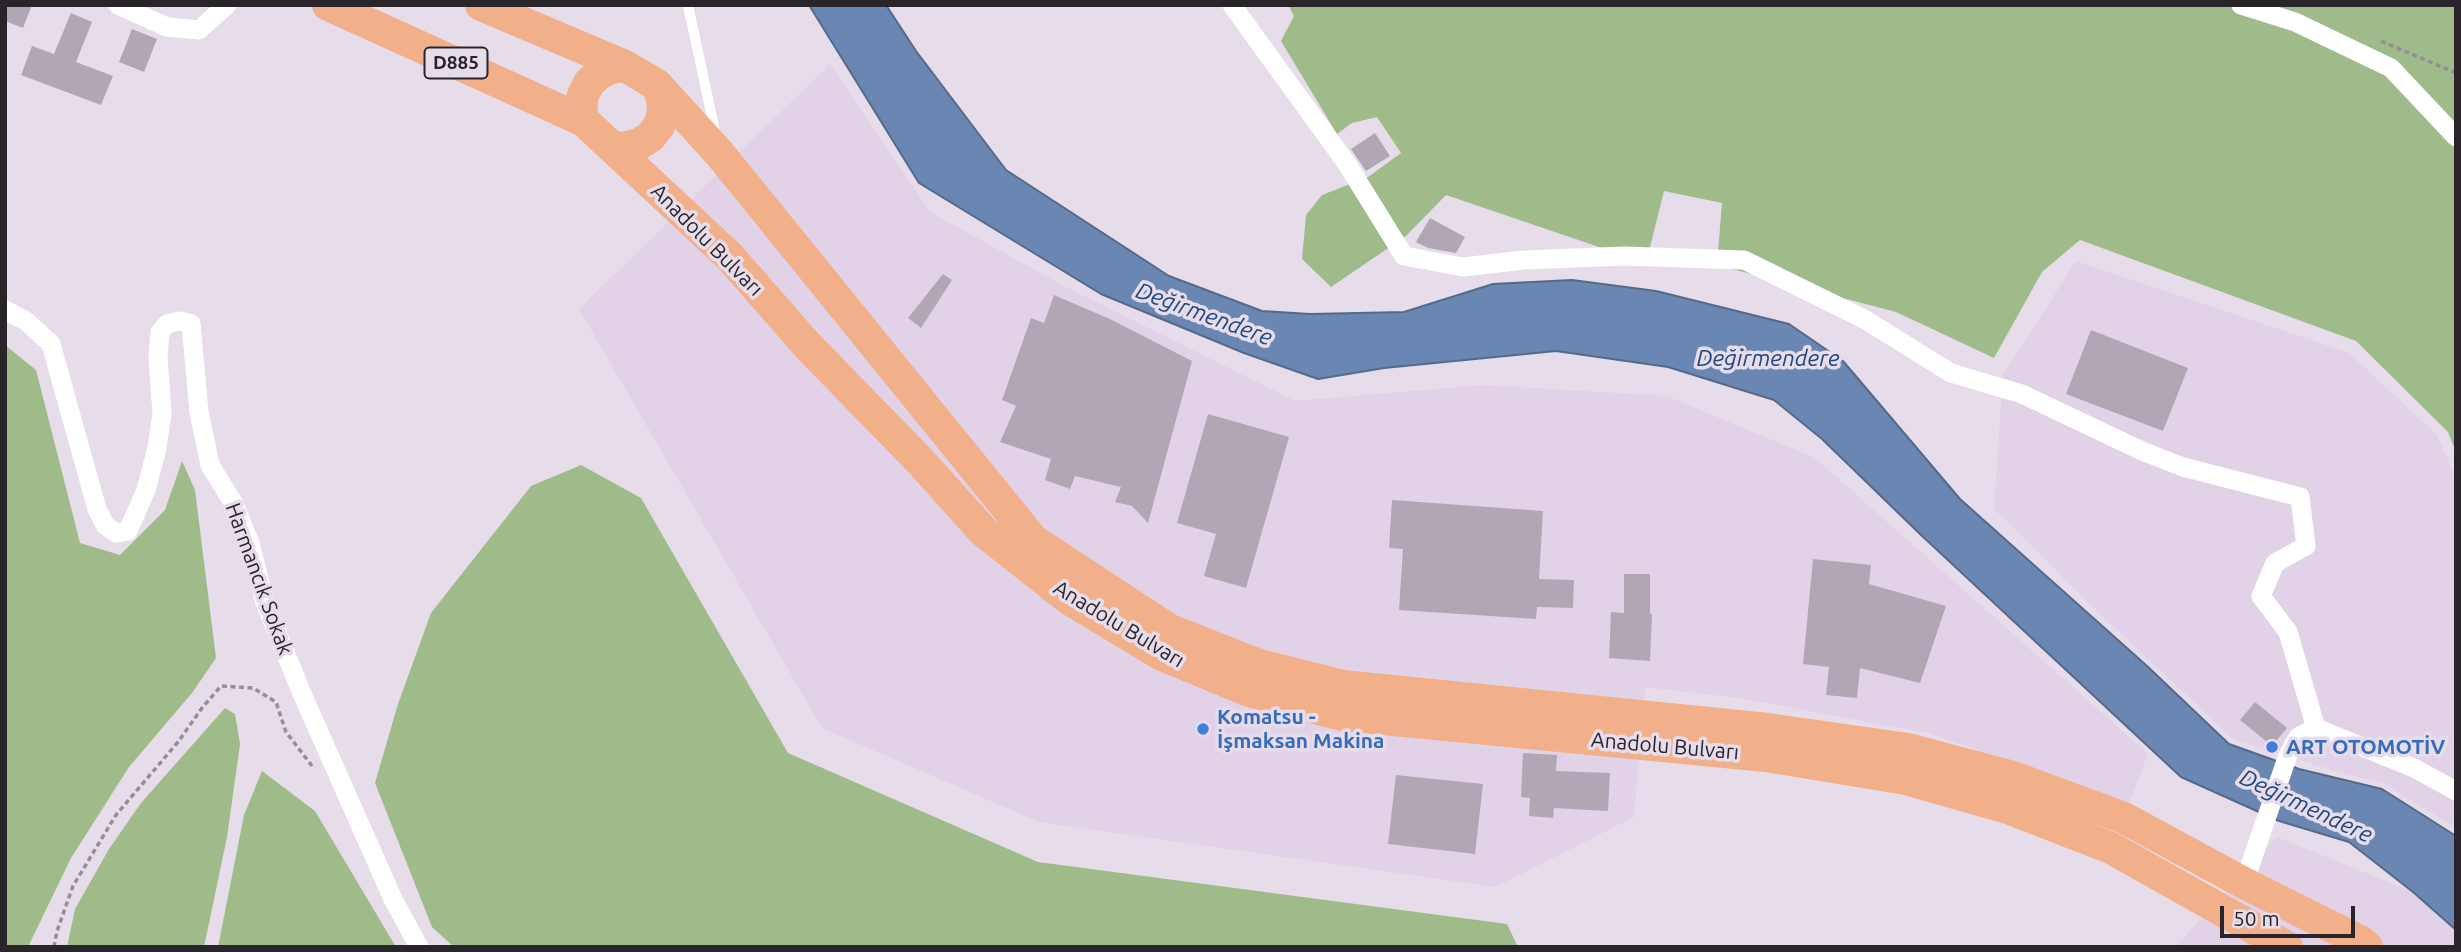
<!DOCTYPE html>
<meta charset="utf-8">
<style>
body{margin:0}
#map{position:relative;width:2461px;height:952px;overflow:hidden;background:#e7dcea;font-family:Ubuntu,sans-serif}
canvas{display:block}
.frame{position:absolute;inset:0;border:7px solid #282429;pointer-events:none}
.scale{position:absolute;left:2220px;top:906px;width:135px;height:32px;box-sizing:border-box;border:4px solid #282429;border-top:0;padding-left:9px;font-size:21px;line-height:24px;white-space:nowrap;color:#282429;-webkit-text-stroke:5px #e7dcea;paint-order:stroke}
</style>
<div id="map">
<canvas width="2461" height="952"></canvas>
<div class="frame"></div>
<div class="scale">50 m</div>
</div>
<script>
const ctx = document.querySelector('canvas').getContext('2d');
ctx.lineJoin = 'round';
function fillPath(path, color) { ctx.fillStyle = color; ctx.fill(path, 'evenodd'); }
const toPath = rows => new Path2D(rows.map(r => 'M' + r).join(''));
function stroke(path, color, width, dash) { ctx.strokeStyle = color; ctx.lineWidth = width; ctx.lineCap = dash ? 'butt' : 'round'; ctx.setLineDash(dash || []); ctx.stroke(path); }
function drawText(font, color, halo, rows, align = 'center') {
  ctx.font = font + ' Ubuntu,sans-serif'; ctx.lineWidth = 7; ctx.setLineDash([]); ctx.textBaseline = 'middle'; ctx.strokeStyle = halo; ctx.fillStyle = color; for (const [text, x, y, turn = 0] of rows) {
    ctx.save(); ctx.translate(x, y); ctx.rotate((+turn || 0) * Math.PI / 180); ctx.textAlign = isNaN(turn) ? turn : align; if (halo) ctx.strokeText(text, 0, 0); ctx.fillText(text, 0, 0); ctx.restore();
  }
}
const built = toPath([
 [830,64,930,212,1066,287,1295,401,1483,385,1667,396,1815,458,2148,754,2129,803,1928,733,1739,698,1645,687,1634,817,1495,887,1039,822,822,728,579,309],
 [2076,261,2349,353,2437,435,2456,479,2456,828,2383,783,2345,774,2233,739,2111,624,1994,509,2003,375],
 [2277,837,2413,892,2456,930,2456,947,2175,947]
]);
const green = toPath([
 [1288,5,2456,5,2456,452,2448,432,2356,341,2080,240,2042,272,1994,358,1896,312,1717,265,1722,203,1664,191,1646,263,1446,195,1406,236,1331,287,1302,259,1306,215,1322,195,1368,177,1401,153,1377,117,1352,123,1337,134,1281,41,1294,16],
 [5,345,36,370,80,543,120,555,165,510,182,461,195,490,216,658,192,693,129,767,71,858,28,947,5,947],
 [581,465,641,498,788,753,1038,862,1507,924,1518,947,454,947,432,927,375,783,398,704,431,613,531,486],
 [225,708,235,714,240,744,227,837,204,947,67,947,75,909,109,849,141,803],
 [262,771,315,811,396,947,218,947,244,815]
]);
const water = toPath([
 [809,5,886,5,916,51,1006,170,1169,276,1262,311,1310,314,1404,312,1493,284,1572,280,1656,291,1789,324,1843,361,1960,499,2147,666,2229,744,2299,769,2382,789,2456,836,2456,930,2413,892,2349,842,2279,821,2181,777,1921,535,1822,439,1774,400,1668,367,1556,351,1384,368,1318,379,1244,353,1101,294,919,183,809,5]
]);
const building = toPath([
 [5,5,32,5,23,28,5,21],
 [71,13,92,22,76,62,113,76,101,105,21,75,32,46,54,54],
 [132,29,157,39,144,72,119,62],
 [1375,133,1390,156,1366,171,1351,149],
 [1430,218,1465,237,1456,253,1428,248,1416,242],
 [943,274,952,280,921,328,908,318],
 [1054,295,1110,319,1192,361,1148,523,1132,506,1115,502,1121,487,1075,476,1070,489,1045,480,1051,459,1000,442,1016,406,1002,400,1031,318,1044,323],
 [2091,330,2188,368,2163,431,2066,394],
 [1208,414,1289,437,1246,588,1204,576,1216,534,1177,523],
 [1392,500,1543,511,1539,579,1574,580,1573,608,1537,607,1536,619,1399,610,1403,549,1389,548],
 [1813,559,1871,565,1869,584,1946,606,1920,683,1860,668,1857,698,1826,695,1829,667,1803,664],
 [1624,574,1650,574,1650,614,1652,614,1650,661,1609,658,1611,612,1624,613],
 [2255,702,2287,728,2272,746,2240,720],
 [1523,753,1557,755,1556,771,1610,773,1608,811,1554,808,1553,818,1529,816,1530,798,1521,797],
 [1396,775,1483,784,1475,854,1388,844]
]);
const path = toPath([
 [2381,41,2456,73],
 [54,947,57,931,73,886,116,815,178,742,202,708,221,686,253,688,276,702,286,732,312,766]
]);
const service = toPath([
 [688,5,716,136]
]);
const minor = toPath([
 [118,5,167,27,199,30,227,5],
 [1232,5,1347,164,1404,256,1463,267,1524,260,1624,256,1744,260,1864,319,1951,373,2022,394,2142,451,2183,467,2300,497,2306,546,2275,563,2261,596,2288,632,2316,728],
 [2241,5,2295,22,2391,68,2456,137],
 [5,310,26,321,51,344,97,509,105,525,116,533,128,531,146,490,157,448,162,414,158,357,160,332,167,324,180,321,191,324,199,412,210,465,234,504,250,543,265,603,303,696,393,899,419,947],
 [2244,883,2288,755,2298,737,2316,728,2414,768,2456,791]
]);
const trunk = toPath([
 [328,5,584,121,730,257,807,345,921,462,983,531,1069,599,1162,655,1249,691,1342,715,1766,756,1906,779,2008,808,2111,848,2287,947],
 [481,5,625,66,657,85,719,153,1033,540,1170,630,1256,664,1343,686,1768,729,1908,749,2013,777,2124,818,2244,883,2360,941,2367,947],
 [584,121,581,108,583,95,589,83,599,74,611,68,625,66],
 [612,147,625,148,639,144,650,137,659,126,663,112,662,98,657,85]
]);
const markers = [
 [1203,729,7,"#3f7fe0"],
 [2272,747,7,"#3f7fe0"]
];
const shields = [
 [456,63,63]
];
const shieldNames = [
 ["D885",456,63]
];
const streetNames = [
 ["Anadolu Bulvarı",707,240,45],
 ["Harmancık Sokak",259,579,70],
 ["Anadolu Bulvarı",1119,624,31],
 ["Anadolu Bulvarı",1665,746,5]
];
const shopNames = [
 ["Komatsu -",1217,717],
 ["İşmaksan Makina",1217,741],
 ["ART OTOMOTİV",2286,747]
];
const waterNames = [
 ["Değirmendere",1204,314,20],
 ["Değirmendere",1768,358],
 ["Değirmendere",2306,806,25]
];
fillPath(built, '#e2d2e7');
fillPath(green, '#a0bb8a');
fillPath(water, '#6987b2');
stroke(water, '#566989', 2);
fillPath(building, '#b1a7b4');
stroke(path, '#958d98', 3.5, [5, 3.5]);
stroke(service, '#fff', 10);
stroke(minor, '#fff', 19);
stroke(trunk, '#f2b08a', 32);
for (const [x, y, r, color] of markers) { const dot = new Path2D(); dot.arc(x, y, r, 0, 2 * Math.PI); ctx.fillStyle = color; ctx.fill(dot); stroke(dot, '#e7dcea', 2.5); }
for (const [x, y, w] of shields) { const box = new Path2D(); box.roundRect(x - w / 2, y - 15.5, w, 31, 5); ctx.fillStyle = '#e7dcea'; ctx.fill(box); stroke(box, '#282429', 2); }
drawText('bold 19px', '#282429', null, shieldNames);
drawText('21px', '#282429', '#e7dcea', streetNames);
drawText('bold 21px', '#366cbe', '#e7dcea', shopNames, 'left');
drawText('italic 23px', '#20477f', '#e7dcea', waterNames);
</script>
